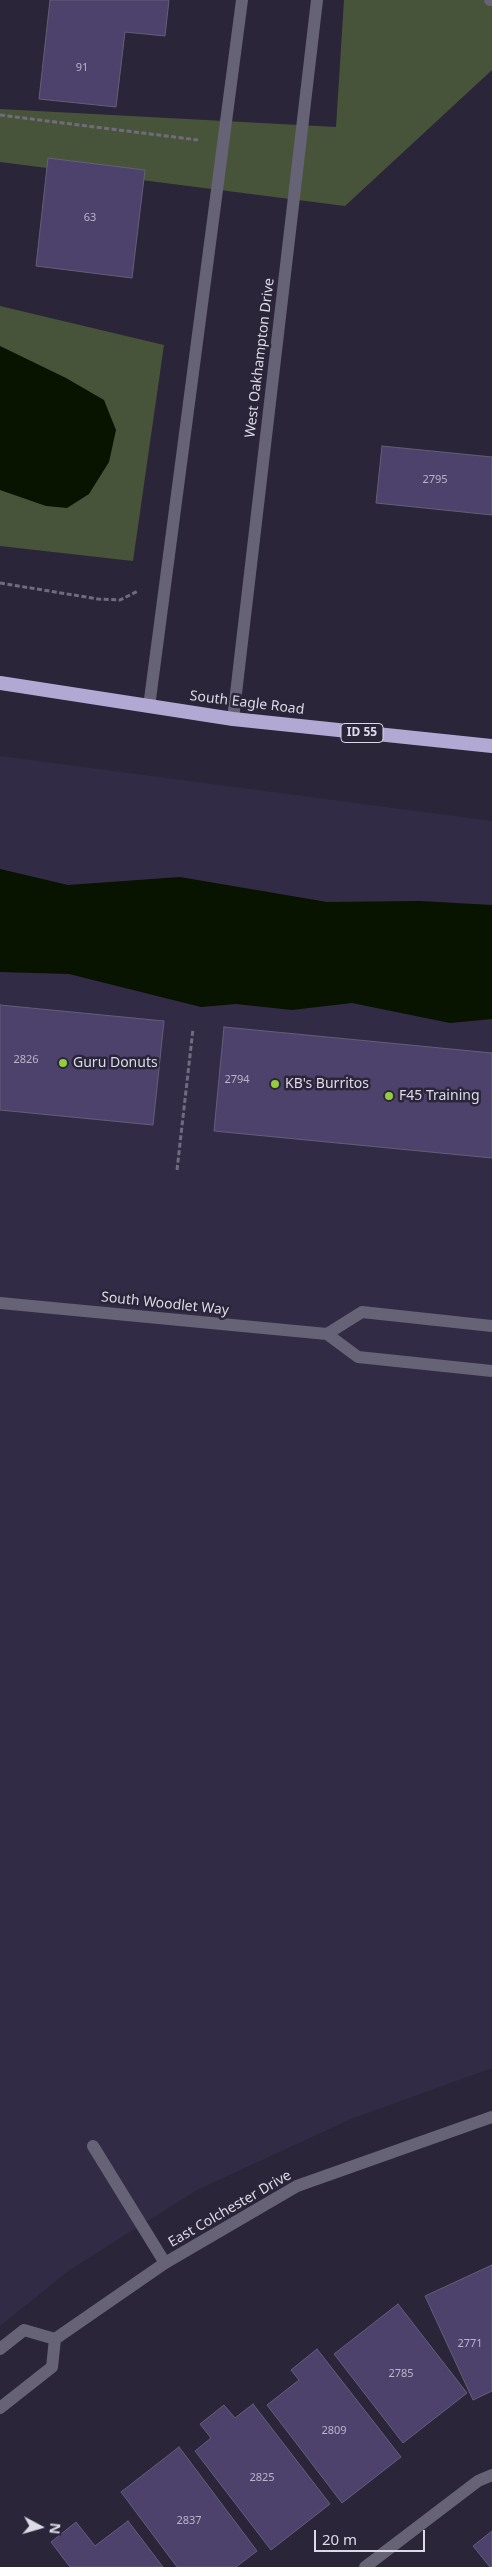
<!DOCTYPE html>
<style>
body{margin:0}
#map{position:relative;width:492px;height:2567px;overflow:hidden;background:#2a2539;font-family:"Noto Sans",sans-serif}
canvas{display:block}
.north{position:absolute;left:15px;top:2502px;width:50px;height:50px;-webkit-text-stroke:4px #2a2539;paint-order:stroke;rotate:96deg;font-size:14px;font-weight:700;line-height:20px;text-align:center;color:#dddae8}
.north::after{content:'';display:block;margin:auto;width:18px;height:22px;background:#dddae8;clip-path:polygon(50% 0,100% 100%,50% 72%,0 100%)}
.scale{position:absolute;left:314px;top:2530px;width:111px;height:22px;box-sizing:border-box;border:2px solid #dddae8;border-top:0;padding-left:6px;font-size:15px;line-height:18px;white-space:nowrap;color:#dddae8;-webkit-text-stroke:4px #2a2539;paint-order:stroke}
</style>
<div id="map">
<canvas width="492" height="2567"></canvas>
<div class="north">N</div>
<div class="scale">20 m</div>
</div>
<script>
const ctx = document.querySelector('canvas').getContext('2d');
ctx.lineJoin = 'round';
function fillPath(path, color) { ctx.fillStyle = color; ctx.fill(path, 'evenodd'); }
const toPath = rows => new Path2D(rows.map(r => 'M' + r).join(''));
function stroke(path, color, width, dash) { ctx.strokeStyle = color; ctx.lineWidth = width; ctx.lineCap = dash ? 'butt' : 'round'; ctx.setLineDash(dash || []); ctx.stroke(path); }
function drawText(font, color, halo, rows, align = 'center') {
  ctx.font = font + ' "Noto Sans",sans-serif'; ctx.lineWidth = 5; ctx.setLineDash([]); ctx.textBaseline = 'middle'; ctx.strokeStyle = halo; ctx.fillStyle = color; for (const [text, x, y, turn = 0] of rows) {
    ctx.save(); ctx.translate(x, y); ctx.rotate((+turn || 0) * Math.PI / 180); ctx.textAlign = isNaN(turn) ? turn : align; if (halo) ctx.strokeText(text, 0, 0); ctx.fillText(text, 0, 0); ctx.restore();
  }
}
const built = toPath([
 [0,756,492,821,492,2068,351,2119,197,2190,71,2269,0,2326]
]);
const green = toPath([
 [344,0,492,0,492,70,345,206,0,162,0,109,336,127],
 [0,306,164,345,133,561,0,546]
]);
const water = toPath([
 [0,346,66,378,104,400,116,430,109,462,89,494,67,508,46,506,0,490],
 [0,869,68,885,180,877,327,902,420,901,492,905,492,1019,450,1023,352,1003,292,1010,236,1004,201,1007,69,974,0,972]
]);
const building = toPath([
 [50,0,169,0,165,36,125,32,116,107,39,99,50,0],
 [48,158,145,170,132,278,36,266,48,158],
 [382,446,492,457,492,515,376,503,382,446],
 [0,1005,164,1021,153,1125,0,1110,0,1005],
 [224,1027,492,1053,492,1158,214,1131,224,1027],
 [492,2265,492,2391,473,2400,425,2296,492,2265],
 [398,2304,467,2393,403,2443,334,2354,398,2304],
 [317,2349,401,2457,342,2503,267,2405,299,2380,291,2370,317,2349],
 [253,2404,330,2504,271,2550,195,2451,211,2438,200,2424,224,2405,235,2418,253,2404],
 [179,2447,257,2551,236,2567,177,2567,121,2492,179,2447],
 [128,2521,163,2567,70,2567,51,2542,76,2522,95,2546,128,2521],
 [492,2531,492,2567,490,2567,473,2546,492,2531]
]);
const path = toPath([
 [0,115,198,140],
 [0,583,98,599,120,600,138,591],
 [177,1170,193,1029]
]);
const service = toPath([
 [490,0,492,0],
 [93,2146,165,2263]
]);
const minor = toPath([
 [149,707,242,0],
 [233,719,317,0],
 [0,1303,327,1334,358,1357,492,1371],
 [327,1334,362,1312,492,1326],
 [365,2567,478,2481,492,2475]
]);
const tertiary = toPath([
 [0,2349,24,2330,55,2339],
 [0,2408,52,2367,55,2339,165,2263,297,2186,492,2117]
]);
const trunk = toPath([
 [0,683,233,719,492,746]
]);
const markers = [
 [63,1063,5,"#94cc3c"],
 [275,1084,5,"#94cc3c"],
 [389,1096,5,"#94cc3c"]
];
const numberNames = [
 ["91",82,68],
 ["63",90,218],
 ["2795",435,480],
 ["2826",26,1060],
 ["2794",237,1080],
 ["2771",470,2344],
 ["2785",401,2374],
 ["2809",334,2431],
 ["2825",262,2478],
 ["2837",189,2521]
];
const shields = [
 [362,733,42]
];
const shieldNames = [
 ["ID 55",362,733]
];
const streetNames = [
 ["West Oakhampton Drive",260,358,-83],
 ["South Eagle Road",247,703,7],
 ["South Woodlet Way",165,1304,6],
 ["East Colchester Drive",230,2209,-30]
];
const poiNames = [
 ["Guru Donuts",73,1063],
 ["KB's Burritos",285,1084],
 ["F45 Training",399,1096]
];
fillPath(built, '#322b45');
fillPath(green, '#48543a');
fillPath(water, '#081300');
fillPath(building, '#4d426b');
stroke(building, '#645f76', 1);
stroke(path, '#706c7d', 3, [5, 2.5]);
stroke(service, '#676376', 12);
stroke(minor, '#676376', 12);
stroke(tertiary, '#676376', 12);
stroke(trunk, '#b2a8d4', 14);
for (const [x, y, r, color] of markers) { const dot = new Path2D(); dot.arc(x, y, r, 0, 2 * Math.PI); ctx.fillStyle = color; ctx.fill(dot); stroke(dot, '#2a2539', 2); }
drawText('11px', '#b9b4c9', null, numberNames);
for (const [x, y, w] of shields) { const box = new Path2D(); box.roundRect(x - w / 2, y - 9.5, w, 19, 4); ctx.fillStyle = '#2a2539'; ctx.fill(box); stroke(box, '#dddae8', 1); }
drawText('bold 12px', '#dddae8', null, shieldNames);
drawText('14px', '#dddae8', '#2a2539', streetNames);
drawText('14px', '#dddae8', '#2a2539', poiNames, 'left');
</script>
